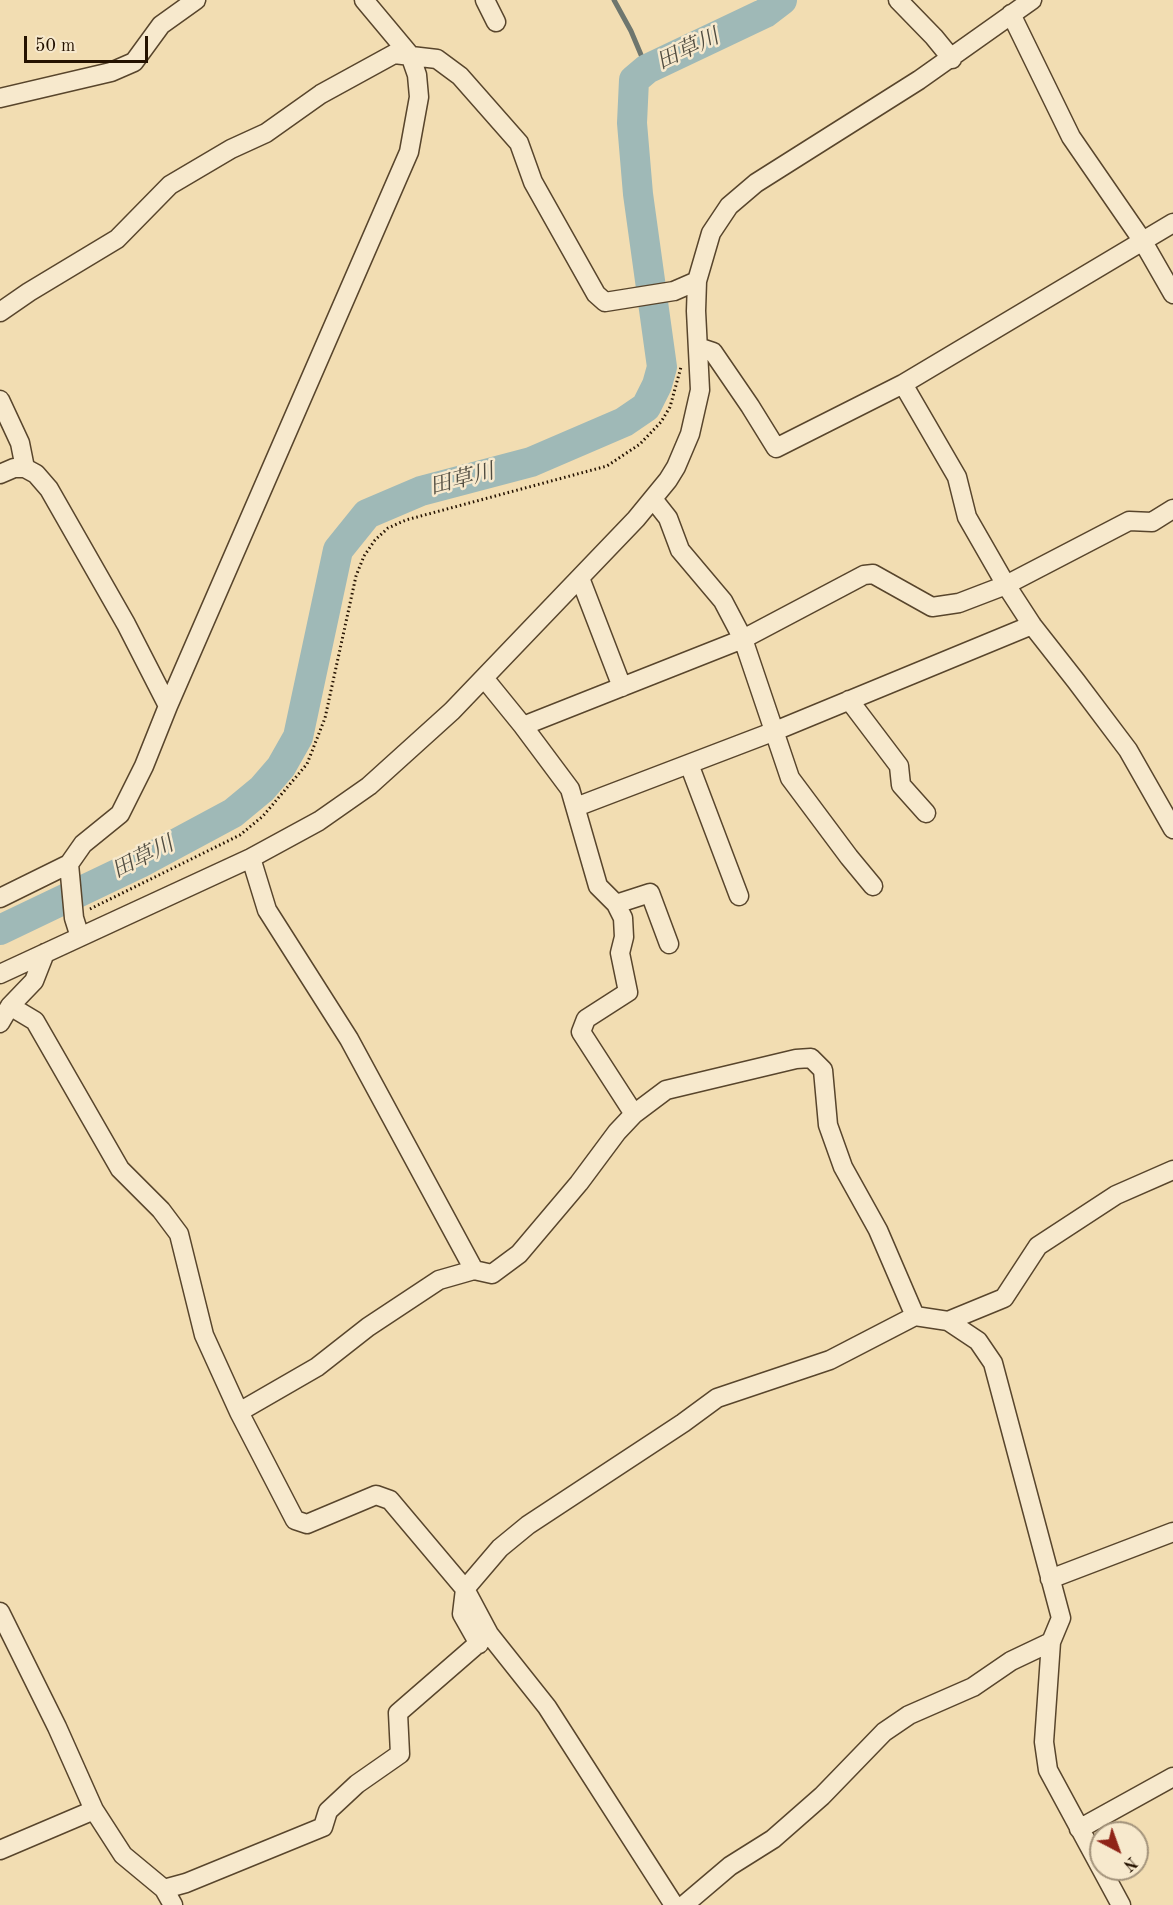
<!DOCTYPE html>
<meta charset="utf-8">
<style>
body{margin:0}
#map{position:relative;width:1173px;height:1905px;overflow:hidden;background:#f2ddb2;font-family:"Old Standard TT",serif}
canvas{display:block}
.north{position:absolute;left:1089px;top:1821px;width:60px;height:60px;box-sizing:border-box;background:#f7e9cd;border:2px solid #a3937b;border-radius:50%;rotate:139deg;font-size:16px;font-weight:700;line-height:24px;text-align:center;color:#251200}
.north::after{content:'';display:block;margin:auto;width:21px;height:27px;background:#8f2418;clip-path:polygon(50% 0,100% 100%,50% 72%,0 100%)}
.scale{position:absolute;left:24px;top:36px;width:124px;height:27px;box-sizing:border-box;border:3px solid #251200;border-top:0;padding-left:8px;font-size:18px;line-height:21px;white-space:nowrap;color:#251200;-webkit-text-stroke:4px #f7e9cd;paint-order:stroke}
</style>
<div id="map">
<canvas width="1173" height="1905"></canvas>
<div class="north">N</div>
<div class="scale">50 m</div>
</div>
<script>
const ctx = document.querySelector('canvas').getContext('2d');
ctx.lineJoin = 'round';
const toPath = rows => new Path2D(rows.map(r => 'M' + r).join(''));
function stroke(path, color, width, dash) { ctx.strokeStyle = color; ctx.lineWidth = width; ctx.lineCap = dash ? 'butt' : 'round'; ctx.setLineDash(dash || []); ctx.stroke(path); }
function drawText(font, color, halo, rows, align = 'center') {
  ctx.font = font + ' "Old Standard TT","Noto Serif JP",serif'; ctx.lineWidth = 5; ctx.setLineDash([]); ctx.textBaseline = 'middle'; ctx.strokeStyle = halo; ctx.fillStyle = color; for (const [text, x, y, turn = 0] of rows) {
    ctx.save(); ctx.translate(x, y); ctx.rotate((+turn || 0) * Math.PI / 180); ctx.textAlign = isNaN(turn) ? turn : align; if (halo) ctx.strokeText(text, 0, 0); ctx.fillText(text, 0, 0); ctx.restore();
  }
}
const stream = toPath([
 [614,0,631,31,647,69]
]);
const river = toPath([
 [0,930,140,863,233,813,262,789,281,767,298,737,338,550,367,514,421,491,531,462,624,422,646,407,657,385,662,367,638,194,632,123,634,80,647,69,765,13,782,0]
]);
const path = toPath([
 [90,909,240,835,263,816,307,764,325,718,356,576,364,556,375,540,388,528,406,520,607,466,640,444,661,422,670,407,681,367]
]);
const minor = toPath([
 [485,0,496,22],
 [898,0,934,37,952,59],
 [1011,14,1071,137,1142,240,1173,294],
 [0,98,111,72,134,62,161,25,196,0],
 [1173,223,903,384,957,477,967,517,1006,585,1032,625,1076,681,1128,750,1173,829],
 [0,312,29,292,117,239,170,185,231,149,266,133,321,94,394,54,437,59,460,76,519,143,533,182,596,294,605,302,674,291,697,281],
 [698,347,713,352,750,406,776,448,903,384],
 [0,400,20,443,25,468],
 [0,474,14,468,25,468,36,474,49,489,126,624,168,706],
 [653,499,668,518,680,550,723,601,743,639,790,778,849,857,873,886],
 [580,578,622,687],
 [484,678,523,726,570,789,598,886,616,904,650,893,669,944],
 [849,700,899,766,901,785,926,813],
 [523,726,743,639,864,575,873,574,932,607,959,603,1006,585,1129,521,1152,522,1173,509],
 [689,764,739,896],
 [576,807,775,731,1032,625],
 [251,858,267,910,349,1039,474,1270,492,1274,519,1254,579,1183,617,1132,634,1114,666,1090,796,1059,811,1058,823,1070,828,1125,843,1167,878,1230,915,1316],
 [69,864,74,918,80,937],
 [0,898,69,864,83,844,120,814,144,766,168,706,409,152,419,97,417,75,410,55,364,0],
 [616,904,623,918,624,937,620,953,628,992,586,1019,581,1032,634,1114],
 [0,974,251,858,319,821,369,786,452,711,636,519,668,480,676,467,690,434,700,390,696,311,697,281,711,233,729,206,756,183,919,80,1032,0],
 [10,1006,35,1021,120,1169,161,1210,179,1234,204,1335,239,1412,295,1520,307,1524,376,1495,390,1500,465,1589,489,1634,398,1713,400,1754,357,1784,328,1811,323,1827,186,1883,164,1889],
 [0,1023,10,1006,34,981,45,953],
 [948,1321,978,1341,993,1363,1061,1618,1051,1642,1044,1742,1048,1770,1121,1905],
 [239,1412,317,1367,368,1327,439,1280,474,1270],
 [1050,1579,1173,1532],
 [0,1612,57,1727,94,1810,123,1855,164,1889,173,1905],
 [489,1634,547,1707,674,1905],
 [479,1644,462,1614,465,1589,500,1548,528,1525,683,1423,717,1398,830,1360,915,1316,948,1321,1004,1298,1038,1246,1116,1195,1173,1170],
 [1079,1829,1173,1777],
 [0,1850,94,1810],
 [684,1905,730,1866,773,1839,822,1796,884,1732,909,1715,973,1687,1011,1661,1051,1642]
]);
const waterNames = [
 ["田草川",688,50,-25],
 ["田草川",462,480,-15],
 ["田草川",143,858,-27]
];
stroke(stream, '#6e766e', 5);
stroke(river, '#9fb9b7', 30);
stroke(minor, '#58452c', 21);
stroke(path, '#251200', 3, [1.5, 3]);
stroke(minor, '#f7e9cd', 18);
drawText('italic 22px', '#504c40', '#f7e9cd', waterNames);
</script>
